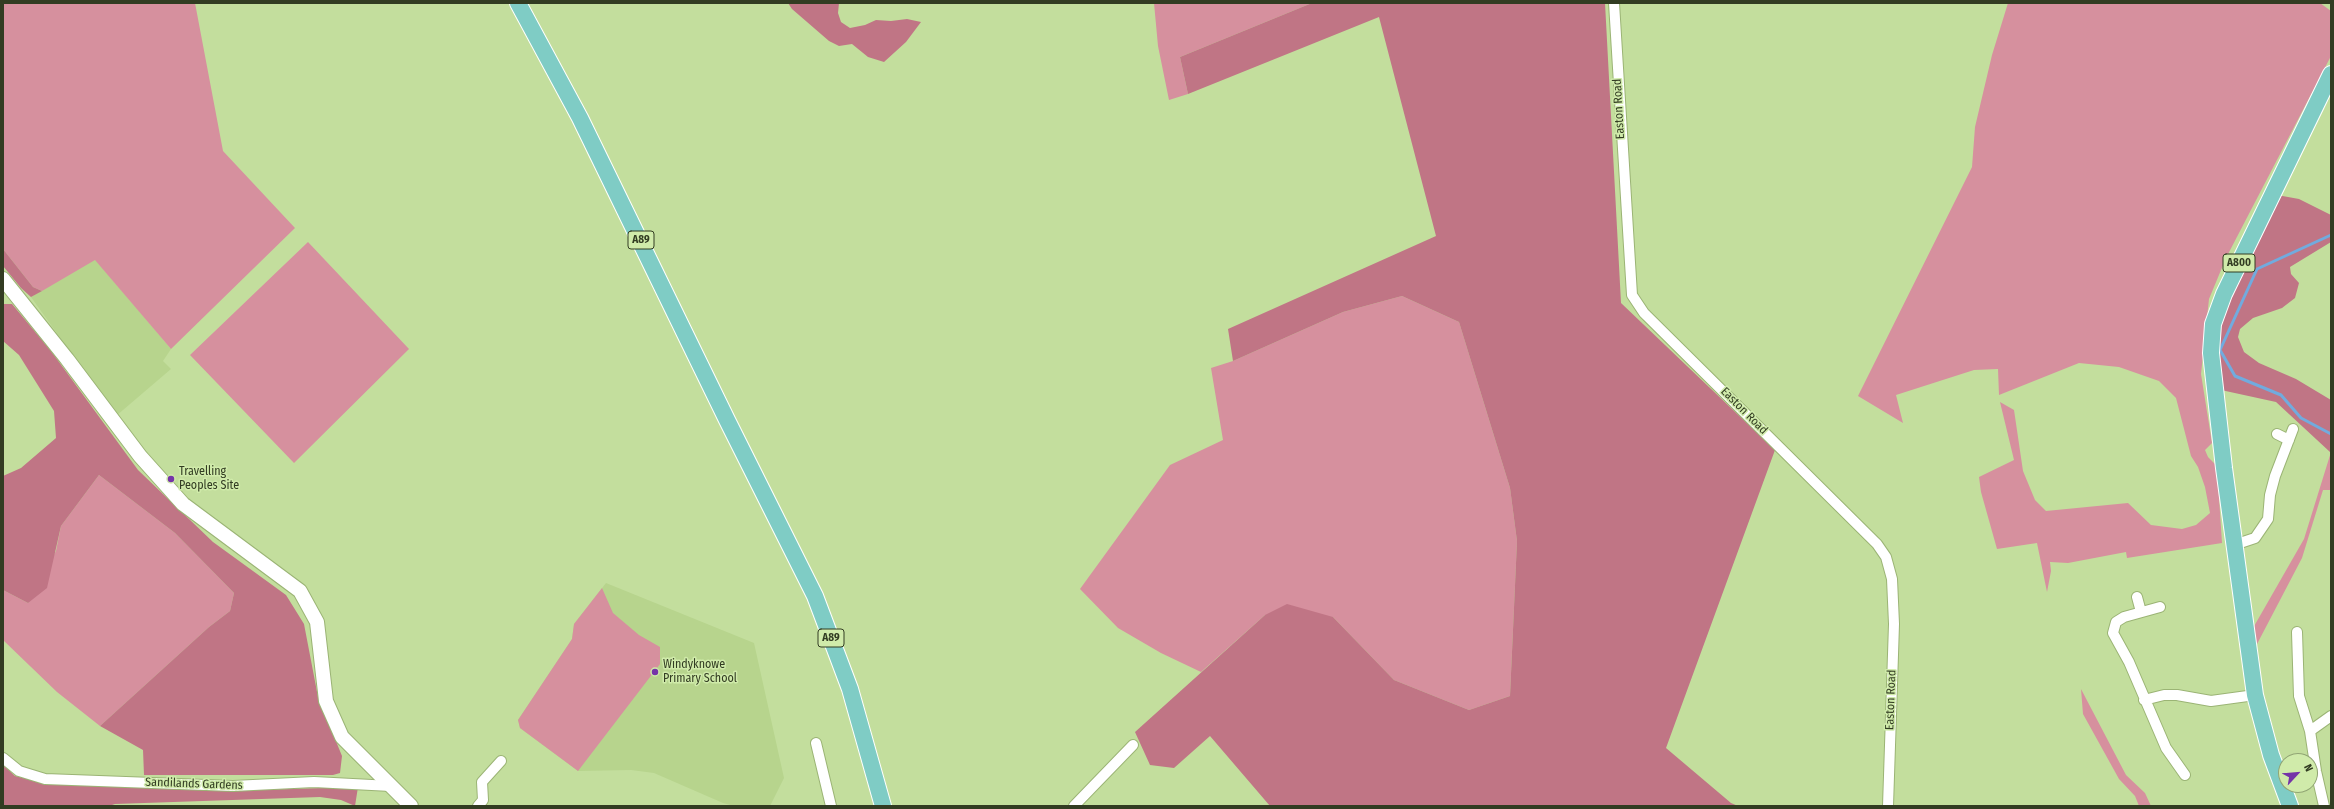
<!DOCTYPE html>
<style>
body{margin:0}
#map{position:relative;width:2334px;height:809px;overflow:hidden;background:#c3de9d;font-family:"Fira Sans Condensed",sans-serif}
canvas{display:block}
.frame{position:absolute;inset:0;border:4px solid #323c22;pointer-events:none}
.north{position:absolute;left:2278px;top:753px;width:40px;height:40px;box-sizing:border-box;background:#d0ebaa;border:1px solid #91a574;border-radius:50%;rotate:64deg;font-size:11px;font-weight:700;line-height:16px;text-align:center;color:#323c22}
.north::after{content:'';display:block;margin:auto;width:14px;height:18px;background:#7534a8;clip-path:polygon(50% 0,100% 100%,50% 72%,0 100%)}
</style>
<div id="map">
<canvas width="2334" height="809"></canvas>
<div class="frame"></div>
<div class="north">N</div>
</div>
<script>
const ctx = document.querySelector('canvas').getContext('2d');
ctx.lineJoin = 'round';
function fillPath(path, color) { ctx.fillStyle = color; ctx.fill(path, 'evenodd'); }
const toPath = rows => new Path2D(rows.map(r => 'M' + r).join(''));
function stroke(path, color, width, dash) { ctx.strokeStyle = color; ctx.lineWidth = width; ctx.lineCap = dash ? 'butt' : 'round'; ctx.setLineDash(dash || []); ctx.stroke(path); }
function drawText(font, color, halo, rows, align = 'center') {
  ctx.font = font + ' "Fira Sans Condensed",sans-serif'; ctx.lineWidth = 3; ctx.setLineDash([]); ctx.textBaseline = 'middle'; ctx.strokeStyle = halo; ctx.fillStyle = color; for (const [text, x, y, turn = 0] of rows) {
    ctx.save(); ctx.translate(x, y); ctx.rotate((+turn || 0) * Math.PI / 180); ctx.textAlign = isNaN(turn) ? turn : align; if (halo) ctx.strokeText(text, 0, 0); ctx.fillText(text, 0, 0); ctx.restore();
  }
}
const built = toPath([
 [95,259,171,349,163,361,171,369,116,416,31,297],
 [606,583,754,643,784,778,770,806,734,806,723,803,654,773,631,770,578,771,520,728,518,720,572,639,574,624]
]);
const green = toPath([
 [3,3,195,3,223,151,295,228,171,349,95,260,42,291,33,287,3,249],
 [1154,3,1312,3,1180,57,1188,94,1169,100,1158,46],
 [2008,3,2320,3,2331,11,2331,56,2226,258,2209,299,2201,374,2212,443,2205,450,2208,457,2217,466,2222,543,2127,558,2126,552,2068,563,2050,562,2051,571,2047,592,2037,543,1997,549,1981,492,1979,477,2014,460,2000,402,2014,410,2023,471,2035,500,2046,511,2128,503,2151,525,2182,529,2196,525,2210,513,2205,487,2198,467,2191,456,2176,398,2159,381,2119,367,2079,363,1999,395,1998,369,1974,370,1896,395,1903,423,1858,396,1972,167,1975,127,1992,55],
 [308,242,409,349,294,463,190,355],
 [1402,296,1459,322,1510,488,1517,541,1510,696,1469,710,1394,680,1333,617,1265,615,1201,672,1161,653,1118,628,1080,589,1170,465,1223,440,1211,368,1233,361,1343,312],
 [2331,452,2331,490,2323,490,2302,558,2256,646,2249,635,2304,539],
 [99,475,175,533,234,593,230,611,209,627,100,726,57,692,3,640,3,590,28,603,56,551,61,526],
 [602,588,613,613,639,635,660,647,660,664,578,771,520,728,518,720,572,639,574,624],
 [2081,689,2126,775,2145,793,2151,806,2139,806,2135,796,2119,779,2083,714]
]);
const forest = toPath([
 [788,3,839,3,838,13,841,22,850,28,865,25,876,20,891,21,907,19,921,22,906,42,884,62,868,57,852,44,839,46,829,41,792,9],
 [1312,3,1605,3,1621,303,1775,450,1666,748,1731,803,1738,806,1270,806,1210,736,1174,768,1150,765,1135,732,1265,615,1287,604,1333,617,1394,680,1469,710,1510,696,1517,541,1510,488,1459,322,1402,296,1343,312,1233,361,1228,329,1436,236,1379,17,1188,94,1180,57],
 [2277,195,2299,199,2331,215,2331,242,2290,267,2291,274,2299,283,2295,298,2282,308,2253,318,2240,329,2238,337,2244,352,2259,363,2296,379,2331,400,2330,452,2276,402,2221,390,2216,365,2219,324],
 [3,249,33,287,42,291,31,297,21,288,3,266],
 [3,304,12,304,51,351,138,470,213,542,286,595,304,624,318,697,342,756,340,773,333,775,144,775,143,750,100,726,209,627,230,611,234,593,175,533,99,475,61,526,47,588,28,603,3,590,3,476,21,468,56,438,54,411,19,355,3,341],
 [3,765,15,776,46,783,223,791,358,787,355,806,341,800,320,797,115,804,109,806,3,806]
]);
const stream = toPath([
 [2331,235,2257,269,2220,350,2235,376,2281,395,2301,418,2331,434]
]);
const street = toPath([
 [1614,3,1632,295,1644,313,1877,544,1886,557,1892,579,1894,624,1888,806],
 [2277,434,2289,440],
 [2234,545,2255,538,2268,519,2270,495,2275,476,2293,429],
 [2137,597,2141,612],
 [2160,607,2124,617,2116,622,2113,633,2129,662,2166,748,2185,775],
 [2297,632,2299,696,2310,731,2316,771,2324,806],
 [2144,700,2164,695,2177,695,2211,701,2255,695],
 [2310,731,2331,716],
 [816,743,831,806],
 [3,758,19,771,45,779,233,786,314,782,391,786],
 [478,806,483,800,482,782,501,761],
 [1074,806,1133,745]
]);
const secondary = toPath([
 [3,279,67,359,140,456,183,504,300,591,317,622,326,701,342,737,411,806]
]);
const primary = toPath([
 [518,3,580,118,727,420,815,596,850,689,883,806],
 [2290,806,2271,755,2255,695,2224,468,2211,353,2213,324,2224,294,2331,74]
]);
const markers = [
 [171,479,4,"#7534a8"],
 [655,672,4,"#7534a8"]
];
const shields = [
 [641,240,26],
 [2239,263,32],
 [831,638,26]
];
const shieldNames = [
 ["A89",641,240],
 ["A800",2239,263],
 ["A89",831,638]
];
const streetNames = [
 ["Easton Road",1619,109,-93],
 ["Easton Road",1744,411,45],
 ["Easton Road",1891,700,-88],
 ["Sandilands Gardens",194,784,2]
];
const poiNames = [
 ["Travelling",179,472],
 ["Peoples Site",179,486],
 ["Windyknowe",663,665],
 ["Primary School",663,679]
];
fillPath(built, '#b7d48d');
fillPath(green, '#d6909e');
fillPath(forest, '#c07585');
stroke(stream, '#71abde', 3);
stroke(street, '#9bb475', 12);
stroke(secondary, '#9bb475', 16);
stroke(primary, '#fff', 18);
stroke(street, '#fff', 10);
stroke(secondary, '#fff', 14);
stroke(primary, '#7fccc5', 16);
for (const [x, y, r, color] of markers) { const dot = new Path2D(); dot.arc(x, y, r, 0, 2 * Math.PI); ctx.fillStyle = color; ctx.fill(dot); stroke(dot, '#d0ebaa', 1.5); }
for (const [x, y, w] of shields) { const box = new Path2D(); box.roundRect(x - w / 2, y - 9, w, 18, 3); ctx.fillStyle = '#d0ebaa'; ctx.fill(box); stroke(box, '#323c22', 1); }
drawText('bold 11px', '#323c22', null, shieldNames);
drawText('12px', '#323c22', '#d0ebaa', streetNames);
drawText('12px', '#323c22', '#d0ebaa', poiNames, 'left');
</script>
